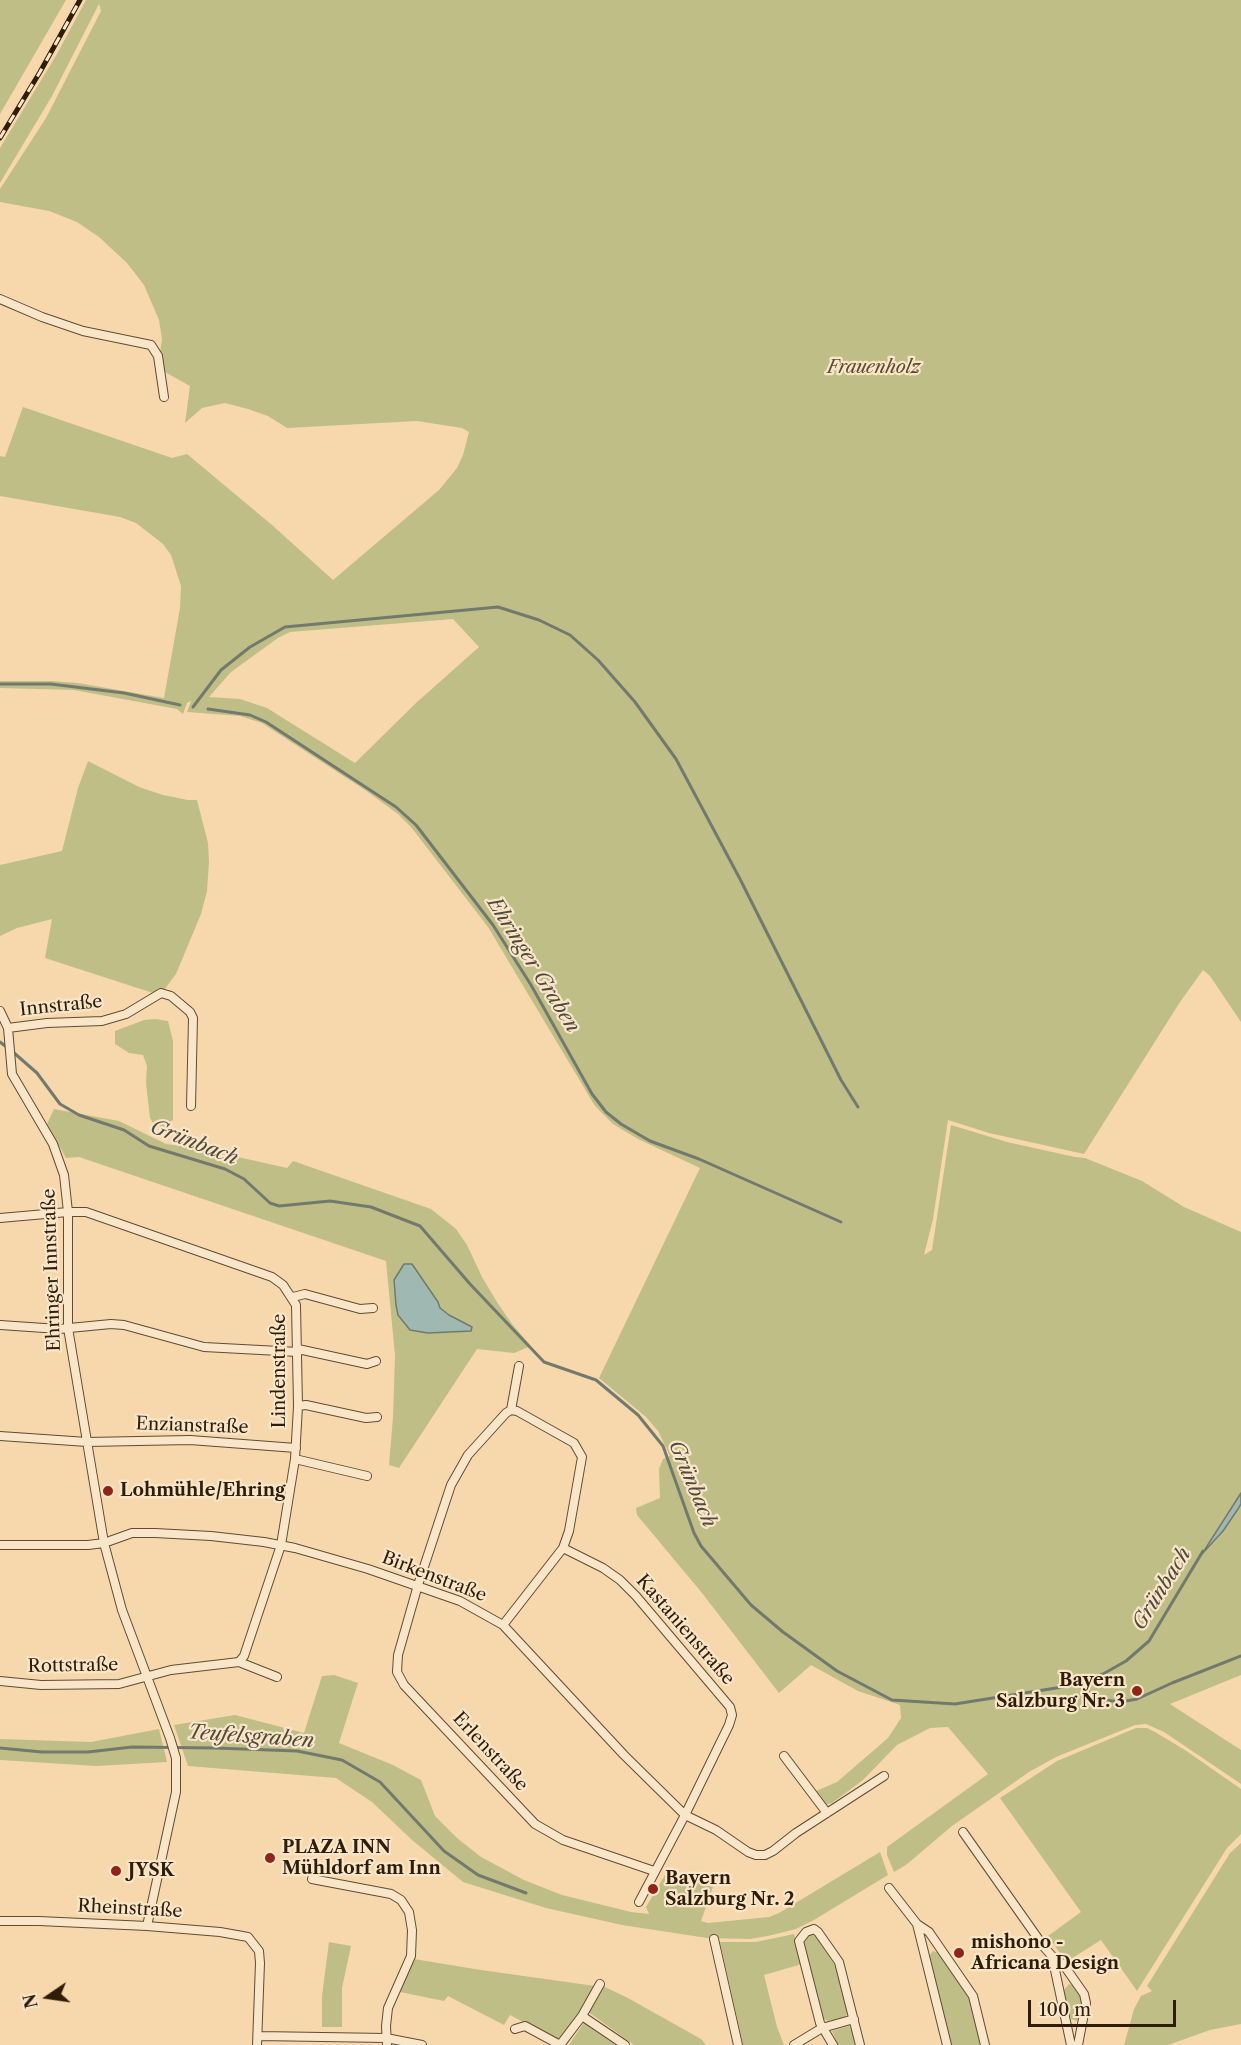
<!DOCTYPE html>
<meta charset="utf-8">
<style>
body{margin:0}
#map{position:relative;width:1241px;height:2045px;overflow:hidden;background:#f6d8ac;font-family:"Libre Caslon Text",serif}
canvas{display:block}
.north{position:absolute;left:18px;top:1967px;width:60px;height:60px;-webkit-text-stroke:4px #f9e6c9;paint-order:stroke;rotate:257deg;font-size:16px;font-weight:700;line-height:24px;text-align:center;color:#2f1c09}
.north::after{content:'';display:block;margin:auto;width:21px;height:27px;background:#2f1c09;clip-path:polygon(50% 0,100% 100%,50% 72%,0 100%)}
.scale{position:absolute;left:1028px;top:2000px;width:148px;height:27px;box-sizing:border-box;border:3px solid #2f1c09;border-top:0;padding-left:8px;font-size:18px;line-height:21px;white-space:nowrap;color:#2f1c09;-webkit-text-stroke:4px #f9e6c9;paint-order:stroke}
</style>
<div id="map">
<canvas width="1241" height="2045"></canvas>
<div class="north">N</div>
<div class="scale">100 m</div>
</div>
<script>
const ctx = document.querySelector('canvas').getContext('2d');
ctx.lineJoin = 'round';
function fillPath(path, color) { ctx.fillStyle = color; ctx.fill(path, 'evenodd'); }
const toPath = rows => new Path2D(rows.map(r => 'M' + r).join(''));
function stroke(path, color, width, dash) { ctx.strokeStyle = color; ctx.lineWidth = width; ctx.lineCap = dash ? 'butt' : 'round'; ctx.setLineDash(dash || []); ctx.stroke(path); }
function drawText(font, color, halo, rows, align = 'center') {
  ctx.font = font + ' "Libre Caslon Text",serif'; ctx.lineWidth = 4.5; ctx.setLineDash([]); ctx.textBaseline = 'middle'; ctx.strokeStyle = halo; ctx.fillStyle = color; for (const [text, x, y, turn = 0] of rows) {
    ctx.save(); ctx.translate(x, y); ctx.rotate((+turn || 0) * Math.PI / 180); ctx.textAlign = isNaN(turn) ? turn : align; if (halo) ctx.strokeText(text, 0, 0); ctx.fillText(text, 0, 0); ctx.restore();
  }
}
const green = toPath([
 [0,0,66,0,0,114],
 [86,0,1241,0,1241,1022,1210,976,1203,970,1180,1002,1084,1154,989,1133,948,1120,933,1219,924,1255,932,1250,951,1125,1007,1142,1075,1157,1085,1158,1142,1181,1184,1207,1241,1232,1241,1493,1216,1531,1223,1531,1241,1504,1241,1675,1170,1704,1241,1750,1241,1784,1164,1732,1146,1724,1135,1725,1056,1757,1029,1772,952,1826,906,1865,894,1872,887,1855,887,1847,988,1774,948,1727,930,1728,897,1745,863,1780,832,1803,825,1805,816,1791,837,1782,888,1738,901,1718,900,1705,858,1691,811,1665,779,1693,702,1593,637,1515,636,1508,660,1498,659,1469,663,1459,670,1456,658,1431,646,1417,599,1378,700,1168,638,1139,613,1124,595,1106,488,927,411,827,398,814,365,790,262,723,240,716,187,712,191,701,187,703,183,714,177,709,74,690,0,688,0,681,51,681,78,683,164,698,180,608,181,586,171,555,163,544,136,523,120,517,0,496,0,456,5,457,23,407,172,458,187,454,272,525,333,580,439,490,457,468,463,455,469,432,462,428,417,421,287,428,268,416,248,409,225,403,202,408,185,423,190,386,163,371,160,353,162,339,159,320,144,285,127,263,99,237,77,222,49,211,0,202,0,189,46,118,101,11,99,4,52,96,0,183,0,148,57,54],
 [453,619,479,647,416,703,355,763,267,708,240,699,209,697,231,672,278,638,290,632],
 [88,761,139,787,163,795,188,800,197,800,208,843,209,862,207,891,201,914,176,974,164,990,156,994,45,958,52,919,17,928,0,936,0,865,62,851,78,788],
 [156,1019,168,1021,173,1041,173,1120,164,1127,154,1125,150,1118,146,1083,147,1066,143,1055,129,1053,115,1044,115,1031,144,1020],
 [54,1109,119,1121,166,1144,198,1148,287,1168,293,1161,431,1209,456,1229,467,1245,482,1277,497,1302,512,1324,531,1346,514,1353,477,1349,399,1468,389,1465,393,1417,395,1355,386,1261,79,1157,66,1158,47,1124],
 [334,1675,358,1683,339,1743,393,1765,421,1780,435,1816,457,1838,481,1857,524,1880,562,1895,631,1912,649,1914,646,1907,668,1870,713,1887,701,1921,708,1923,769,1917,779,1913,880,1852,888,1875,814,1920,796,1929,768,1936,750,1939,707,1938,622,1925,546,1908,463,1882,412,1840,372,1802,336,1778,188,1766,174,1725,235,1715,304,1733,322,1676],
 [1136,1728,1147,1728,1155,1732,1185,1750,1241,1789,1241,1834,1227,1848,1137,1991,1101,1940,1066,1962,1048,1936,1081,1912,1000,1798,1057,1761],
 [159,1729,167,1762,96,1766,0,1760,0,1739,91,1742],
 [1241,1843,1241,2024,1210,2030,1168,2045,1124,2045,1134,2009,1141,1996,1152,1991,1147,1986,1230,1853],
 [794,1934,802,1964,764,1975,777,2027,784,2045,743,2045,720,1942,756,1942],
 [814,1934,838,1970,848,2012,845,2017,828,2021,822,2018,803,1941,809,1935],
 [329,1942,351,1946,342,1988,342,2027,322,2027,322,1996],
 [933,1951,939,1953,972,1999,982,2045,950,2045,929,1956],
 [414,1959,481,1970,595,1986,590,1998,561,2038,555,2039,510,2015,504,2025,448,1996,444,2001,400,1992],
 [1069,1984,1073,1985,1083,2000,1080,2015,1077,2021,1071,2019,1070,2016,1064,1990],
 [601,1987,605,1987,628,1998,701,2039,706,2045,634,2045,587,2011],
 [585,2021,617,2045,569,2045],
 [849,2026,852,2029,856,2045,838,2045,832,2031]
]);
const water = toPath([
 [404,1264,412,1264,438,1302,440,1308,449,1315,472,1327,471,1331,428,1333,410,1330,398,1315,396,1305,394,1280,404,1264],
 [1241,1493,1241,1504,1238,1509,1223,1531,1202,1554,1241,1493]
]);
const stream = toPath([
 [0,684,51,684,124,693,180,705],
 [193,707,221,670,250,647,285,627,498,607,539,620,570,635,598,660,635,702,676,759,740,879,841,1080,858,1107],
 [208,709,250,715,266,722,396,807,416,825,493,925,531,985,592,1094,606,1112,621,1124,650,1141,699,1159,841,1222],
 [0,1042,8,1048],
 [13,1052,37,1073,60,1104,79,1115,124,1130,149,1146,225,1169,244,1179,270,1203,279,1206,330,1201,371,1207,420,1226,470,1284,544,1362,596,1380,638,1415,663,1446,694,1533,701,1546,751,1605,783,1632,837,1671,892,1700,955,1704,1075,1685,1103,1674,1126,1661,1149,1641,1203,1551],
 [1076,1685,1104,1700,1121,1702,1137,1699,1172,1683,1241,1656],
 [0,1748,42,1752,88,1752,132,1747,215,1748,297,1751,342,1760,380,1782,444,1851,478,1875,526,1893]
]);
const minor = toPath([
 [0,299,42,317,83,331,151,345,158,356,164,397],
 [0,1011,8,1028,12,1074,53,1144,64,1175,68,1212,68,1328,104,1543,122,1610,170,1738,176,1758,176,1792,147,1926],
 [8,1028,47,1023,102,1021,126,1014,161,993,171,996,190,1012,193,1018,191,1106],
 [0,1218,68,1212,86,1212,272,1277,283,1285,296,1305,298,1406,295,1459,281,1545,244,1656,239,1662,171,1670,119,1684,41,1685,0,1681],
 [293,1297,305,1294,360,1309,373,1308],
 [0,1325,59,1329,111,1324,124,1325,204,1347,298,1352],
 [298,1349,367,1364,376,1361],
 [519,1366,511,1410,506,1413,468,1455,451,1485,418,1585,398,1655,397,1672,404,1685,535,1824,563,1840,654,1871],
 [298,1406,306,1405,366,1418,377,1417],
 [511,1410,517,1411,574,1443,582,1457,569,1531,563,1548],
 [0,1436,87,1442,190,1440,296,1448],
 [295,1459,367,1476],
 [0,1545,88,1545,104,1543,132,1533,155,1533,211,1536,264,1542,295,1548,368,1569,460,1601,503,1625,624,1755,685,1815,716,1830,748,1852,756,1855,765,1855,773,1851,796,1833,884,1776],
 [503,1625,563,1548,603,1568,620,1580,636,1596,730,1707,732,1715,729,1725,685,1815,639,1902],
 [239,1662,277,1677],
 [784,1756,827,1813],
 [963,1832,1044,1947,1052,1956,1063,1964,1084,1994,1086,2003,1078,2045],
 [312,1879,391,1894,401,1900,409,1912,412,1930,411,1956,388,2008,386,2026,387,2045],
 [889,1888,917,1924],
 [0,1921,39,1921,147,1926,220,1932,248,1937,259,1951,260,1963,257,2045],
 [714,1939,738,2045],
 [1052,1956,1071,2045],
 [582,2016,600,1984],
 [515,2029,525,2026,560,2045],
 [258,2036,386,2038,422,2045],
 [560,2045,582,2016,625,2045],
 [794,2045,822,2028,854,2019],
 [833,2045,820,2023,799,1941,806,1932,814,1929,818,1932,839,1962,860,2045],
 [947,2045,917,1924,929,1932,973,1996,985,2045]
]);
const rail = toPath([
 [0,138,40,72,80,0]
]);
const markers = [
 [108,1491,6,"#8f2418"],
 [1137,1691,6,"#8f2418"],
 [270,1858,6,"#8f2418"],
 [116,1871,6,"#8f2418"],
 [653,1889,6,"#8f2418"],
 [959,1953,6,"#8f2418"]
];
const parkNames = [
 ["Frauenholz",874,368]
];
const streetNames = [
 ["Innstraße",61,1006,-6],
 ["Ehringer Innstraße",52,1270,-92],
 ["Lindenstraße",280,1371,-90],
 ["Enzianstraße",192,1426,2],
 ["Birkenstraße",434,1577,21],
 ["Kastanienstraße",685,1630,49],
 ["Rottstraße",73,1666,-1],
 ["Erlenstraße",490,1752,47],
 ["Rheinstraße",130,1909,3]
];
const poiNames = [
 ["Lohmühle/Ehring",120,1491],
 ["Bayern",1125,1681,"right"],
 ["Salzburg Nr. 3",1125,1702,"right"],
 ["PLAZA INN",282,1848],
 ["Mühldorf am Inn",282,1869],
 ["JYSK",128,1871],
 ["Bayern",665,1879],
 ["Salzburg Nr. 2",665,1900],
 ["mishono -",971,1943],
 ["Africana Design",971,1964]
];
const waterNames = [
 ["Ehringer Graben",533,965,58],
 ["Grünbach",194,1143,21],
 ["Grünbach",692,1484,67],
 ["Grünbach",1162,1589,-58],
 ["Teufelsgraben",251,1737,4]
];
fillPath(green, '#c0be87');
fillPath(water, '#9fb8b2');
stroke(water, '#727a6e', 1.5);
stroke(stream, '#727a6e', 3);
stroke(minor, '#614b32', 10);
stroke(minor, '#f9e6c9', 8);
stroke(rail, '#2f1c09', 5);
stroke(rail, '#f9e6c9', 3, [9]);
for (const [x, y, r, color] of markers) { const dot = new Path2D(); dot.arc(x, y, r, 0, 2 * Math.PI); ctx.fillStyle = color; ctx.fill(dot); stroke(dot, '#f9e6c9', 2); }
drawText('italic 18px', '#5a4d2f', '#f9e6c9', parkNames);
drawText('18px', '#2f1c09', '#f9e6c9', streetNames);
drawText('bold 18px', '#2f1c09', '#f9e6c9', poiNames, 'left');
drawText('italic 20px', '#514b3c', '#f9e6c9', waterNames);
</script>
